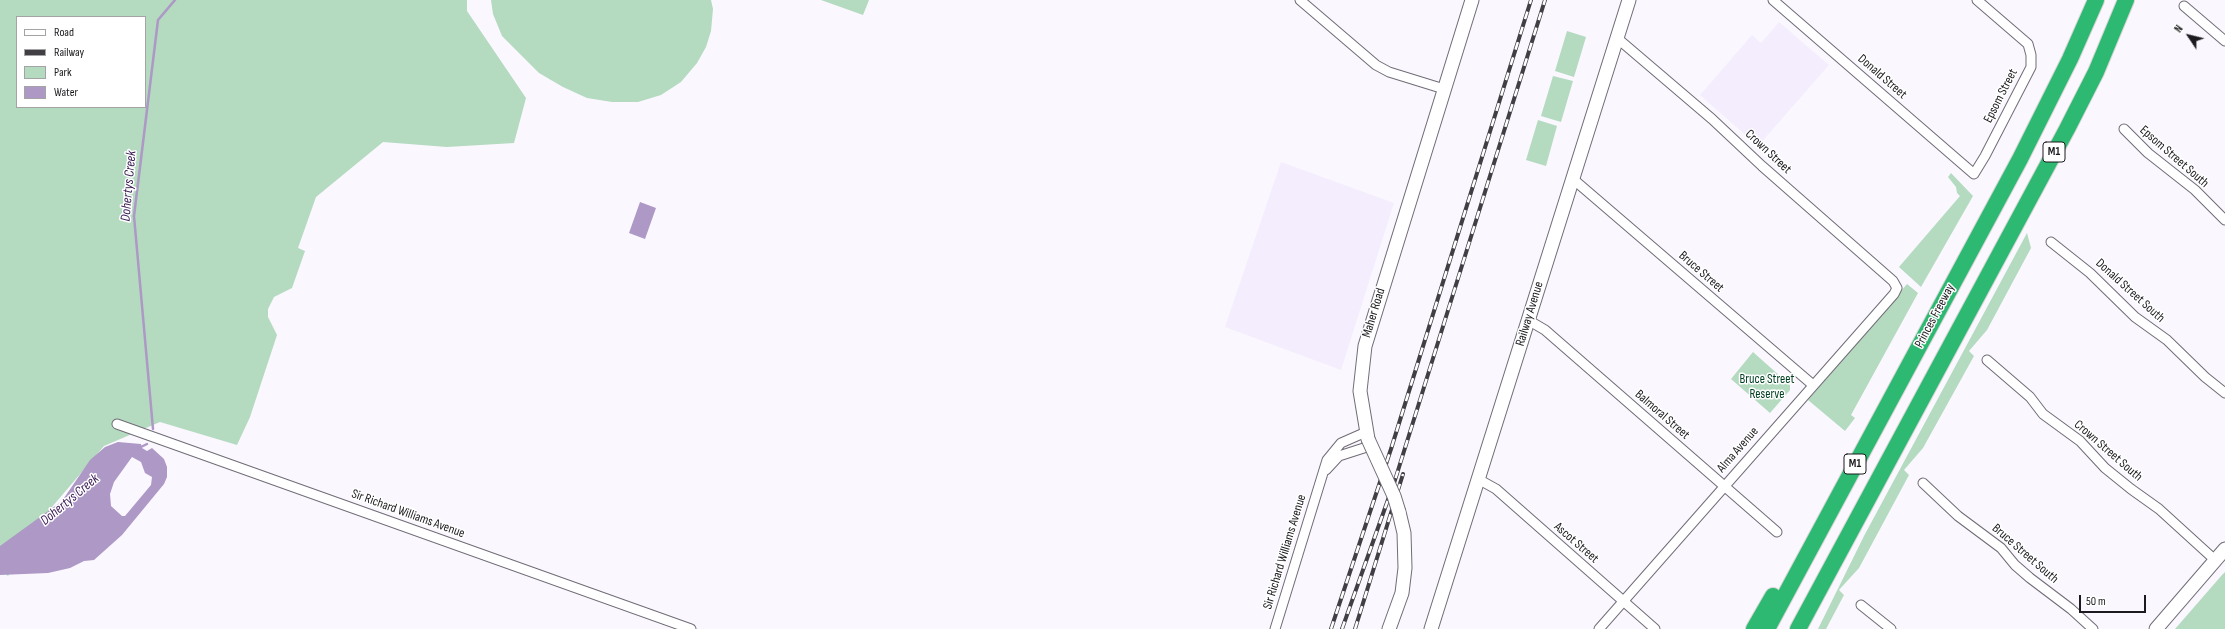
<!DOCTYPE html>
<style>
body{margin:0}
#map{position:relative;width:2225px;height:629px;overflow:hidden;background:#faf7fe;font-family:"Sofia Sans Condensed",sans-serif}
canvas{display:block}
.legend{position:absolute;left:16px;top:16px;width:130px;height:92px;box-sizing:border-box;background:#fff;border:1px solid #a4a3a5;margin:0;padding:5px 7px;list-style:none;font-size:12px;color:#1c1a1e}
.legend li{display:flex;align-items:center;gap:8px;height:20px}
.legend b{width:20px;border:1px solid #a4a3a5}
.north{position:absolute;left:2169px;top:16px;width:40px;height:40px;-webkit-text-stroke:3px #fff;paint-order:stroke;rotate:305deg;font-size:11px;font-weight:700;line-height:16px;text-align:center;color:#1c1a1e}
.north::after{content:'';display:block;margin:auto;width:14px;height:18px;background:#1c1a1e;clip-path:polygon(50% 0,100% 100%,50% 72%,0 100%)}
.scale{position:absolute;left:2079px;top:595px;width:67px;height:18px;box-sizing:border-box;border:2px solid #1c1a1e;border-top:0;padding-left:5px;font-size:12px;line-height:14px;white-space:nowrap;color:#1c1a1e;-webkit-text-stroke:3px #fff;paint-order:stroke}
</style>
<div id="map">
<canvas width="2225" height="629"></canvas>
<ul class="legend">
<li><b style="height:5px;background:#fff"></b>Road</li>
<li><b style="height:5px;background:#413f44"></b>Railway</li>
<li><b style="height:11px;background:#b4dac0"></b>Park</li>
<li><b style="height:11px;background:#ad98c6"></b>Water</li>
</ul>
<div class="north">N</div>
<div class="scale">50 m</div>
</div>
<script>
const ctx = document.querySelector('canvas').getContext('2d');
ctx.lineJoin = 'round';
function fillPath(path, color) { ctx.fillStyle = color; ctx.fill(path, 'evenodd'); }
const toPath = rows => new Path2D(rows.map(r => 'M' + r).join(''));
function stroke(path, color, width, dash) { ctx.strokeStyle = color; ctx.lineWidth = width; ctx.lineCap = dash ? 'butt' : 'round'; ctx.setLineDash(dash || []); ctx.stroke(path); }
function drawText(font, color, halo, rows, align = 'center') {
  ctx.font = font + ' "Sofia Sans Condensed",sans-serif'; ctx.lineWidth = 3; ctx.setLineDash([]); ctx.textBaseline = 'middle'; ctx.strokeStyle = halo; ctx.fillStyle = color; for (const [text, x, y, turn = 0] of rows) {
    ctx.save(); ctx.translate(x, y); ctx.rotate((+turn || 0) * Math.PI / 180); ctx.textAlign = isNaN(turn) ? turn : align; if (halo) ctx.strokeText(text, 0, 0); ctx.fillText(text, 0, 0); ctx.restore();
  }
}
const built = toPath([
 [1779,22,1829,65,1758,146,1700,95,1752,35,1761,43],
 [1281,162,1394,203,1341,370,1225,327]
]);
const green = toPath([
 [0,0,467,0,467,11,526,98,514,143,447,147,383,142,316,197,298,248,305,251,292,288,274,297,268,309,268,317,277,335,250,417,237,445,160,422,104,446,46,514,8,576,0,569],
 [17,17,145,17,145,107,17,107],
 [491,0,711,0,713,9,711,31,706,47,697,63,681,82,661,95,638,102,612,102,587,98,563,87,539,73,502,36,493,14],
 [821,0,869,0,863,15],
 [1567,31,1586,37,1574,77,1555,71],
 [1553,76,1573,81,1561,122,1541,116],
 [1538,120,1557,126,1546,166,1526,160],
 [1951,173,1973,196,1921,287,1899,267,1960,196,1957,193,1956,187,1948,177],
 [2027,233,2031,248,1987,330,1969,351,1974,356,1923,448,1904,470,1909,475,1859,568,1839,590,1844,595,1826,629,1818,629,1864,536],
 [1907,284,1918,293,1851,415,1855,418,1845,431,1808,400],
 [1753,352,1790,385,1790,390,1770,413,1731,379],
 [2225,572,2225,629,2175,629,2222,575]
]);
const water = toPath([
 [640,202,656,208,645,239,629,233],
 [118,442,141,444,142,448,147,451,152,448,164,459,167,467,167,477,164,484,122,535,94,560,84,561,70,568,48,573,0,575,0,546,62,501,90,460,105,447],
 [132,457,141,462,145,473,152,477,151,485,125,516,122,516,111,506,110,494,114,482]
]);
const stream = toPath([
 [153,429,134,216,158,20,175,0],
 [139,448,147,444]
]);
const street = toPath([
 [1300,0,1376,65,1389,72,1444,89],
 [1773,0,1974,174,1985,156,2031,67,2031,55,2028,44,1977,0],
 [2184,6,2225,41],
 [2124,129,2148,153,2195,190,2225,220],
 [1573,179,1813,385],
 [2051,242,2090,273,2135,317,2167,340,2205,377,2225,393],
 [1528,320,1545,330,1777,532],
 [1987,360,2030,397,2043,414,2080,441,2105,468,2131,489,2159,509,2215,560],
 [117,424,691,629],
 [1326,470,1339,456,1370,446],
 [1478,479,1496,489,1655,629],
 [1923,483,1958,516,2001,548,2015,565,2030,578,2071,609,2093,629],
 [1861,605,1891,629],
 [1275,629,1327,460,1341,443,1366,432],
 [1599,629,1894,294,1897,288,1893,281,1762,166,1712,119,1617,38]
]);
const secondary = toPath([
 [1368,439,1360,391,1365,346,1472,0],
 [1389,629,1402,593,1405,568,1404,533,1399,512],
 [1431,629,1629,0],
 [2156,629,2225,549]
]);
const highway = toPath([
 [1754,629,1773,596],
 [1767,629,2020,159,2070,59,2096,0],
 [1798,629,2067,129,2096,72,2126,0]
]);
const rail = toPath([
 [1331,629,1391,449,1531,0],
 [1342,629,1395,480,1545,0],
 [1355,629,1403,474]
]);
const secondaryBridge = toPath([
 [1368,439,1394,496,1399,512]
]);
const shields = [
 [2054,152,22],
 [1855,464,22]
];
const shieldNames = [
 ["M1",2054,152],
 ["M1",1855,464]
];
const streetNames = [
 ["Donald Street",1882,77,41],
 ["Epsom Street",2001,96,-63],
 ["Crown Street",1768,152,43],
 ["Epsom Street South",2174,157,41],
 ["Bruce Street",1701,272,41],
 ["Donald Street South",2130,291,42],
 ["Maher Road",1374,313,-73],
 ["Railway Avenue",1530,314,-73],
 ["Princes Freeway",1935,316,-62],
 ["Balmoral Street",1662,415,41],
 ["Alma Avenue",1738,450,-49],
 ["Crown Street South",2108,451,41],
 ["Sir Richard Williams Avenue",408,514,20],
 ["Ascot Street",1576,543,41],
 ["Sir Richard Williams Avenue",1285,552,-73],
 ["Bruce Street South",2025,554,41]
];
const parkNames = [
 ["Bruce Street",1767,380],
 ["Reserve",1767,395]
];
const waterNames = [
 ["Dohertys Creek",129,186,-85],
 ["Dohertys Creek",70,500,-40]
];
fillPath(built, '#f4edfd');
fillPath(green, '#b4dac0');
fillPath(water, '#ad98c6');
stroke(stream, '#ad98c6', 2.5);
stroke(street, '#716c77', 11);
stroke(secondary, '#716c77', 15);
stroke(highway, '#d6d6d6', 18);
stroke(street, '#fff', 9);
stroke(secondary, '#fff', 13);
stroke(highway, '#2db971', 16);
stroke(rail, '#413f44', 4);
stroke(rail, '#fff', 2.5, [8]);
stroke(secondaryBridge, '#716c77', 15, []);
stroke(secondaryBridge, '#fff', 13);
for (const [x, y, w] of shields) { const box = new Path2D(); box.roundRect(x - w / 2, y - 10, w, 20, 3); ctx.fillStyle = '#fff'; ctx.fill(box); stroke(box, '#1c1a1e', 1); }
drawText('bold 12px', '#1c1a1e', null, shieldNames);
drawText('13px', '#1c1a1e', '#fff', streetNames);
drawText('13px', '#004022', '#fff', parkNames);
drawText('italic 14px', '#3e2059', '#fff', waterNames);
</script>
